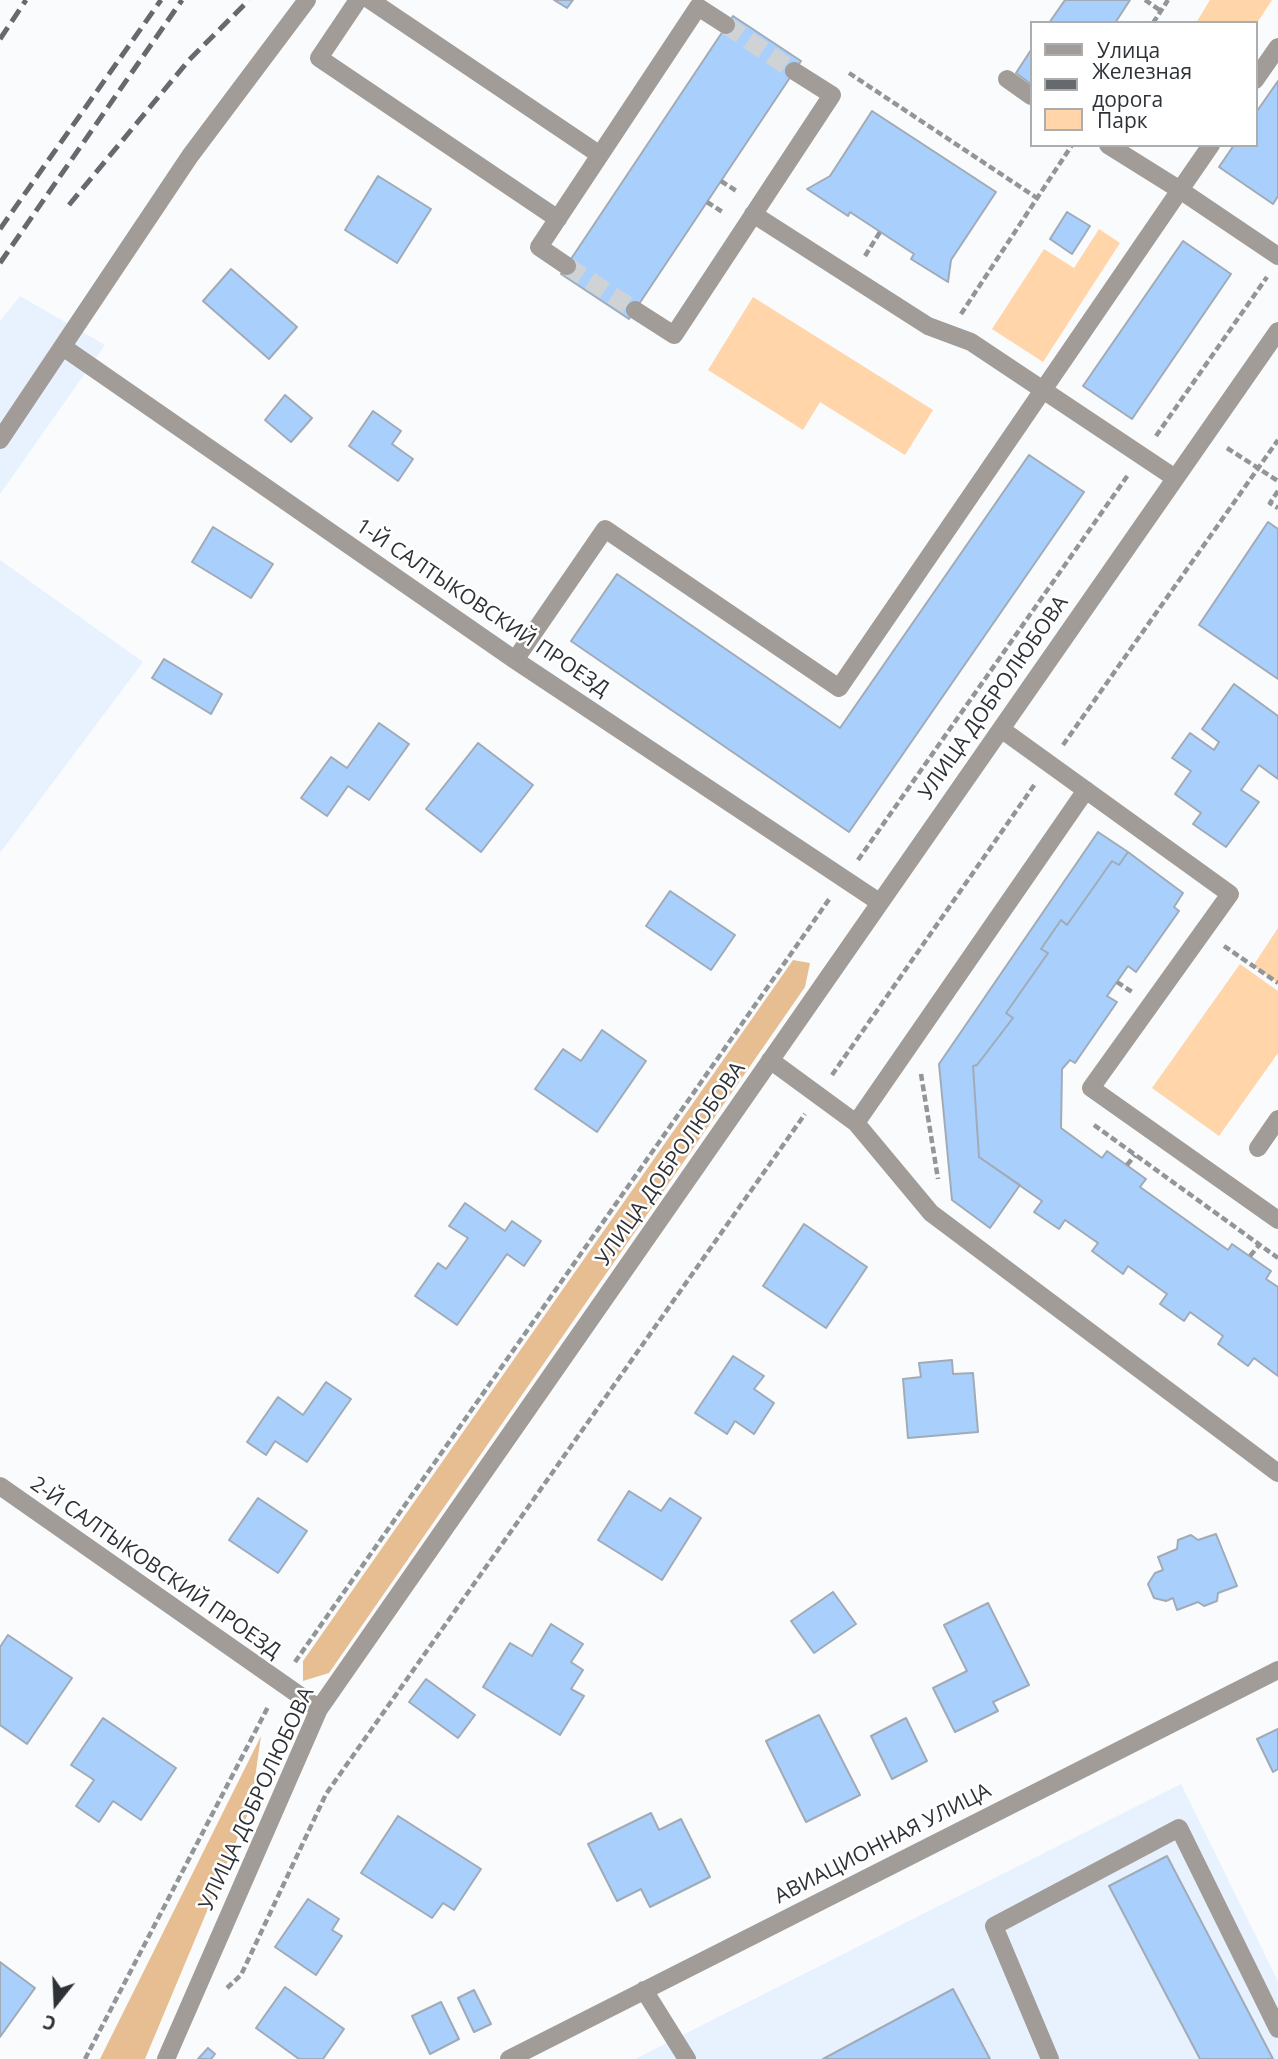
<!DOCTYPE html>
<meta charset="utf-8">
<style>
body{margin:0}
#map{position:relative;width:1278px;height:2059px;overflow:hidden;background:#f9fbfd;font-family:"Open Sans",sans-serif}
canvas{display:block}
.legend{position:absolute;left:1030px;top:21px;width:228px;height:126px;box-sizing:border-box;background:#fff;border:2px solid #abadaf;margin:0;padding:9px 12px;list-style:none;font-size:21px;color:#2e3237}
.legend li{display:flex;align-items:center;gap:14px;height:35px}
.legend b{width:35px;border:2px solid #abadaf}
.north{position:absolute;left:21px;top:1968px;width:70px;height:70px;-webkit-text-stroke:5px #fff;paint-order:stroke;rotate:198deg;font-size:19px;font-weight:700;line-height:28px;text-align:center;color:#2e3237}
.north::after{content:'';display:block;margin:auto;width:24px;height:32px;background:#2e3237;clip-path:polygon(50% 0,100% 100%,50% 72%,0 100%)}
</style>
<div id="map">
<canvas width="1278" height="2059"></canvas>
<ul class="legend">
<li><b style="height:9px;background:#a19c97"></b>Улица</li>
<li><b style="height:9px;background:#666a6e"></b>Железная дорога</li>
<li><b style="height:19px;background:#ffd5a9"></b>Парк</li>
</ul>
<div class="north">С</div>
</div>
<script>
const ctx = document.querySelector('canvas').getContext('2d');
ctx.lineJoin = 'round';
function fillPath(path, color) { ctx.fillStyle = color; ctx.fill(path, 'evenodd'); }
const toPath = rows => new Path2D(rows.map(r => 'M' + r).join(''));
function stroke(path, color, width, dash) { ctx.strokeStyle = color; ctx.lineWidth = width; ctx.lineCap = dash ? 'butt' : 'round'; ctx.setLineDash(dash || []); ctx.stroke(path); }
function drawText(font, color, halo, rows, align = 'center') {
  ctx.font = font + ' "Open Sans",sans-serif'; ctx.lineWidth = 5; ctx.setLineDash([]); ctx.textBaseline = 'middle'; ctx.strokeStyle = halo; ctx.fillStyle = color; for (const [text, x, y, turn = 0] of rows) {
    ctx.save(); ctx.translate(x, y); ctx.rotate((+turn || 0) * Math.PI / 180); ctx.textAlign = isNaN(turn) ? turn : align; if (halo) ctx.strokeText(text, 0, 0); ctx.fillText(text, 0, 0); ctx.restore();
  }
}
const built = toPath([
 [20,296,105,345,0,494,0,321],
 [0,560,143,662,0,853],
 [1181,1784,1278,1981,1278,2059,635,2059]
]);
const green = toPath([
 [1210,0,1272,0,1255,26,1255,23,1196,23],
 [1099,229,1120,243,1043,362,992,329,1044,249,1074,268],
 [753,297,933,410,905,455,820,402,803,430,708,370],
 [1278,928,1278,983,1253,966],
 [1240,964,1278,991,1278,1053,1219,1136,1152,1088]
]);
const forest = toPath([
 [793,960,810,963,805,987,329,1673,303,1681,303,1661],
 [261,1736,251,1806,145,2059,100,2059]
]);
const building = toPath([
 [554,0,573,0,567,8,554,0],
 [1065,0,1130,0,1115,23,1049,23,1065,0],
 [733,16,801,61,629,319,561,274,733,16],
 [1031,50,1031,84,1016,73,1031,50],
 [1278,81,1278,196,1273,204,1219,167,1234,145,1255,145,1255,114,1278,81],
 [872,111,996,192,951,260,948,282,911,259,914,254,850,212,848,216,807,189,830,176,872,111],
 [378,176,431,209,397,263,345,230,378,176],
 [1067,212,1090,226,1072,254,1050,239,1067,212],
 [1183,241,1231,274,1132,419,1083,386,1183,241],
 [231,269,297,327,269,359,203,301,231,269],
 [285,395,312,418,291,442,265,420,285,395],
 [373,411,401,431,392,444,413,459,398,481,349,446,373,411],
 [1029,455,1084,492,849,832,571,641,617,574,840,728,1029,455],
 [1268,522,1278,529,1278,679,1199,625,1268,522],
 [213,527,273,564,251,598,192,562,213,527],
 [164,659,222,694,211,714,152,678,164,659],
 [1234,684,1278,716,1278,779,1259,765,1241,790,1259,802,1226,847,1193,824,1201,813,1175,794,1191,771,1172,758,1190,733,1214,750,1219,742,1202,729,1234,684],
 [379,723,409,744,369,800,348,786,327,816,301,798,331,757,347,768,379,723],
 [478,743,533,785,481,852,426,809,478,743],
 [1098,832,1128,852,1119,865,1112,861,1067,925,1061,920,1041,949,1048,953,1006,1013,1013,1018,977,1065,973,1066,979,1157,1020,1185,990,1228,952,1200,939,1064,1098,832],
 [1128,852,1183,893,1174,907,1179,911,1136,972,1128,966,1107,996,1117,1002,1075,1063,1070,1060,1062,1069,1061,1128,1102,1158,1107,1151,1146,1179,1140,1187,1228,1250,1232,1244,1271,1271,1266,1279,1278,1287,1278,1376,1254,1358,1248,1366,1218,1344,1223,1336,1190,1312,1184,1321,1160,1304,1167,1294,1128,1266,1123,1274,1092,1251,1098,1243,1065,1220,1059,1229,1034,1212,1042,1201,979,1157,973,1066,977,1065,1013,1018,1006,1013,1048,953,1041,949,1061,920,1067,925,1112,861,1119,865,1128,852],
 [670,891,735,935,711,970,646,926,670,891],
 [602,1030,646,1061,597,1132,535,1089,563,1049,581,1061,602,1030],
 [465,1203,505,1231,512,1221,541,1241,524,1266,507,1254,457,1325,415,1296,438,1263,446,1269,468,1238,449,1226,465,1203],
 [804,1224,867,1267,826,1328,763,1286,804,1224],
 [733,1356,764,1376,754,1389,774,1403,754,1434,735,1421,727,1434,695,1413,733,1356],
 [952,1360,953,1374,973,1373,978,1432,908,1438,903,1379,921,1377,919,1363,952,1360],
 [326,1382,351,1399,307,1462,275,1441,266,1455,247,1442,278,1397,303,1415,326,1382],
 [629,1491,661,1511,670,1498,701,1518,662,1580,598,1540,629,1491],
 [258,1498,307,1531,278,1573,229,1540,258,1498],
 [1216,1534,1237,1586,1218,1593,1217,1601,1204,1606,1198,1602,1177,1610,1173,1598,1166,1601,1154,1598,1148,1584,1155,1573,1163,1570,1158,1557,1177,1549,1178,1540,1191,1535,1198,1540,1216,1534],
 [833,1592,856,1624,814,1653,791,1621,833,1592],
 [988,1603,1029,1685,993,1702,998,1711,955,1732,933,1688,967,1671,944,1625,988,1603],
 [551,1624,583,1644,571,1662,583,1670,571,1689,584,1696,560,1735,483,1687,510,1643,532,1656,551,1624],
 [8,1635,72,1678,27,1744,0,1725,0,1647,8,1635],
 [426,1679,475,1715,458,1738,409,1702,426,1679],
 [819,1715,860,1795,806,1822,766,1741,819,1715],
 [103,1718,176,1768,141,1820,113,1801,99,1822,76,1806,94,1780,71,1765,103,1718],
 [906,1718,927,1761,892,1779,871,1736,906,1718],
 [1278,1729,1278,1769,1273,1772,1257,1739,1278,1729],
 [651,1813,659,1830,681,1819,710,1877,650,1907,641,1889,617,1901,588,1844,651,1813],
 [398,1816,481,1869,454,1910,443,1903,432,1918,361,1873,398,1816],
 [1167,1856,1273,2059,1200,2059,1109,1886,1167,1856],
 [308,1899,339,1919,332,1930,342,1936,316,1975,275,1947,308,1899],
 [0,1962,35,1988,0,2037,0,1962],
 [285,1987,344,2029,323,2059,299,2059,256,2028,285,1987],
 [953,1989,990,2059,823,2059,953,1989],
 [474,1990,491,2024,474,2032,458,1998,474,1990],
 [441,2002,459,2039,430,2054,412,2016,441,2002],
 [208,2048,215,2054,211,2059,198,2059,208,2048]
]);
const minorTunnel = toPath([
 [726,25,794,71],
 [567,266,635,310]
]);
const path = toPath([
 [1145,0,1161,11],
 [1153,23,1168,0],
 [849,73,1037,198],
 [721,181,738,192],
 [707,202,724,213],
 [865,256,880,232],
 [961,314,1072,145],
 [1156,436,1267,277],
 [1227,448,1278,481],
 [1278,491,1270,503,1278,508],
 [1063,745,1278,440],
 [858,860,1128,475],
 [1224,946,1278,983],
 [1117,982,1132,992],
 [921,1074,938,1179],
 [832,1075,1035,784],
 [1094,1125,1278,1258],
 [1127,1165,1135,1155],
 [1250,1256,1260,1244],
 [295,1662,830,898],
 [227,1988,241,1975,326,1794,805,1114],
 [85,2059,269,1705]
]);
const minor = toPath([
 [358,0,319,58,558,219],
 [370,0,600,155],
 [1007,79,1031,96],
 [1255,80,1278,47],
 [1211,145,1180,190,1278,256],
 [753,214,928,326,971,342,1175,478],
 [567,266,539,247,600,155,698,7,726,25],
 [635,310,674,335,832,95,794,71],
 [63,347,515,660,879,902],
 [0,440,190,156,307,0],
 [515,660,605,529,839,688,1180,190,1108,145],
 [1001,729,1230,894,1091,1088,1278,1220],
 [770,1060,856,1123,931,1213,1278,1473],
 [856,1123,1086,790],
 [1258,1148,1278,1119],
 [0,1486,319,1709],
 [644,1990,687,2059],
 [166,2059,319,1709,1278,331],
 [509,2059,1278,1670],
 [1050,2059,994,1926,1179,1828,1278,2029]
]);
const rail = toPath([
 [0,39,26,0],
 [69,205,189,60,249,0],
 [0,229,161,0],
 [0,263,182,0]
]);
const streetNames = [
 ["1-Й САЛТЫКОВСКИЙ ПРОЕЗД",482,608,34],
 ["УЛИЦА ДОБРОЛЮБОВА",994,698,-55],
 ["УЛИЦА ДОБРОЛЮБОВА",671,1164,-55],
 ["2-Й САЛТЫКОВСКИЙ ПРОЕЗД",155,1568,35],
 ["УЛИЦА ДОБРОЛЮБОВА",257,1799,-65],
 ["АВИАЦИОННАЯ УЛИЦА",883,1844,-27]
];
fillPath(built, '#e8f2fe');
fillPath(green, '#ffd5a9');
fillPath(forest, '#e7be92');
fillPath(building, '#a9d0fc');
stroke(building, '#a1abb7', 2);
stroke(minorTunnel, '#d0d3d5', 18, [18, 9]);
stroke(path, '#939699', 4.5, [7, 3.5]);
stroke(minor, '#a19c97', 18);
stroke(rail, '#666a6e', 5, [14, 7]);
drawText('21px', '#2e3237', '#fff', streetNames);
</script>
